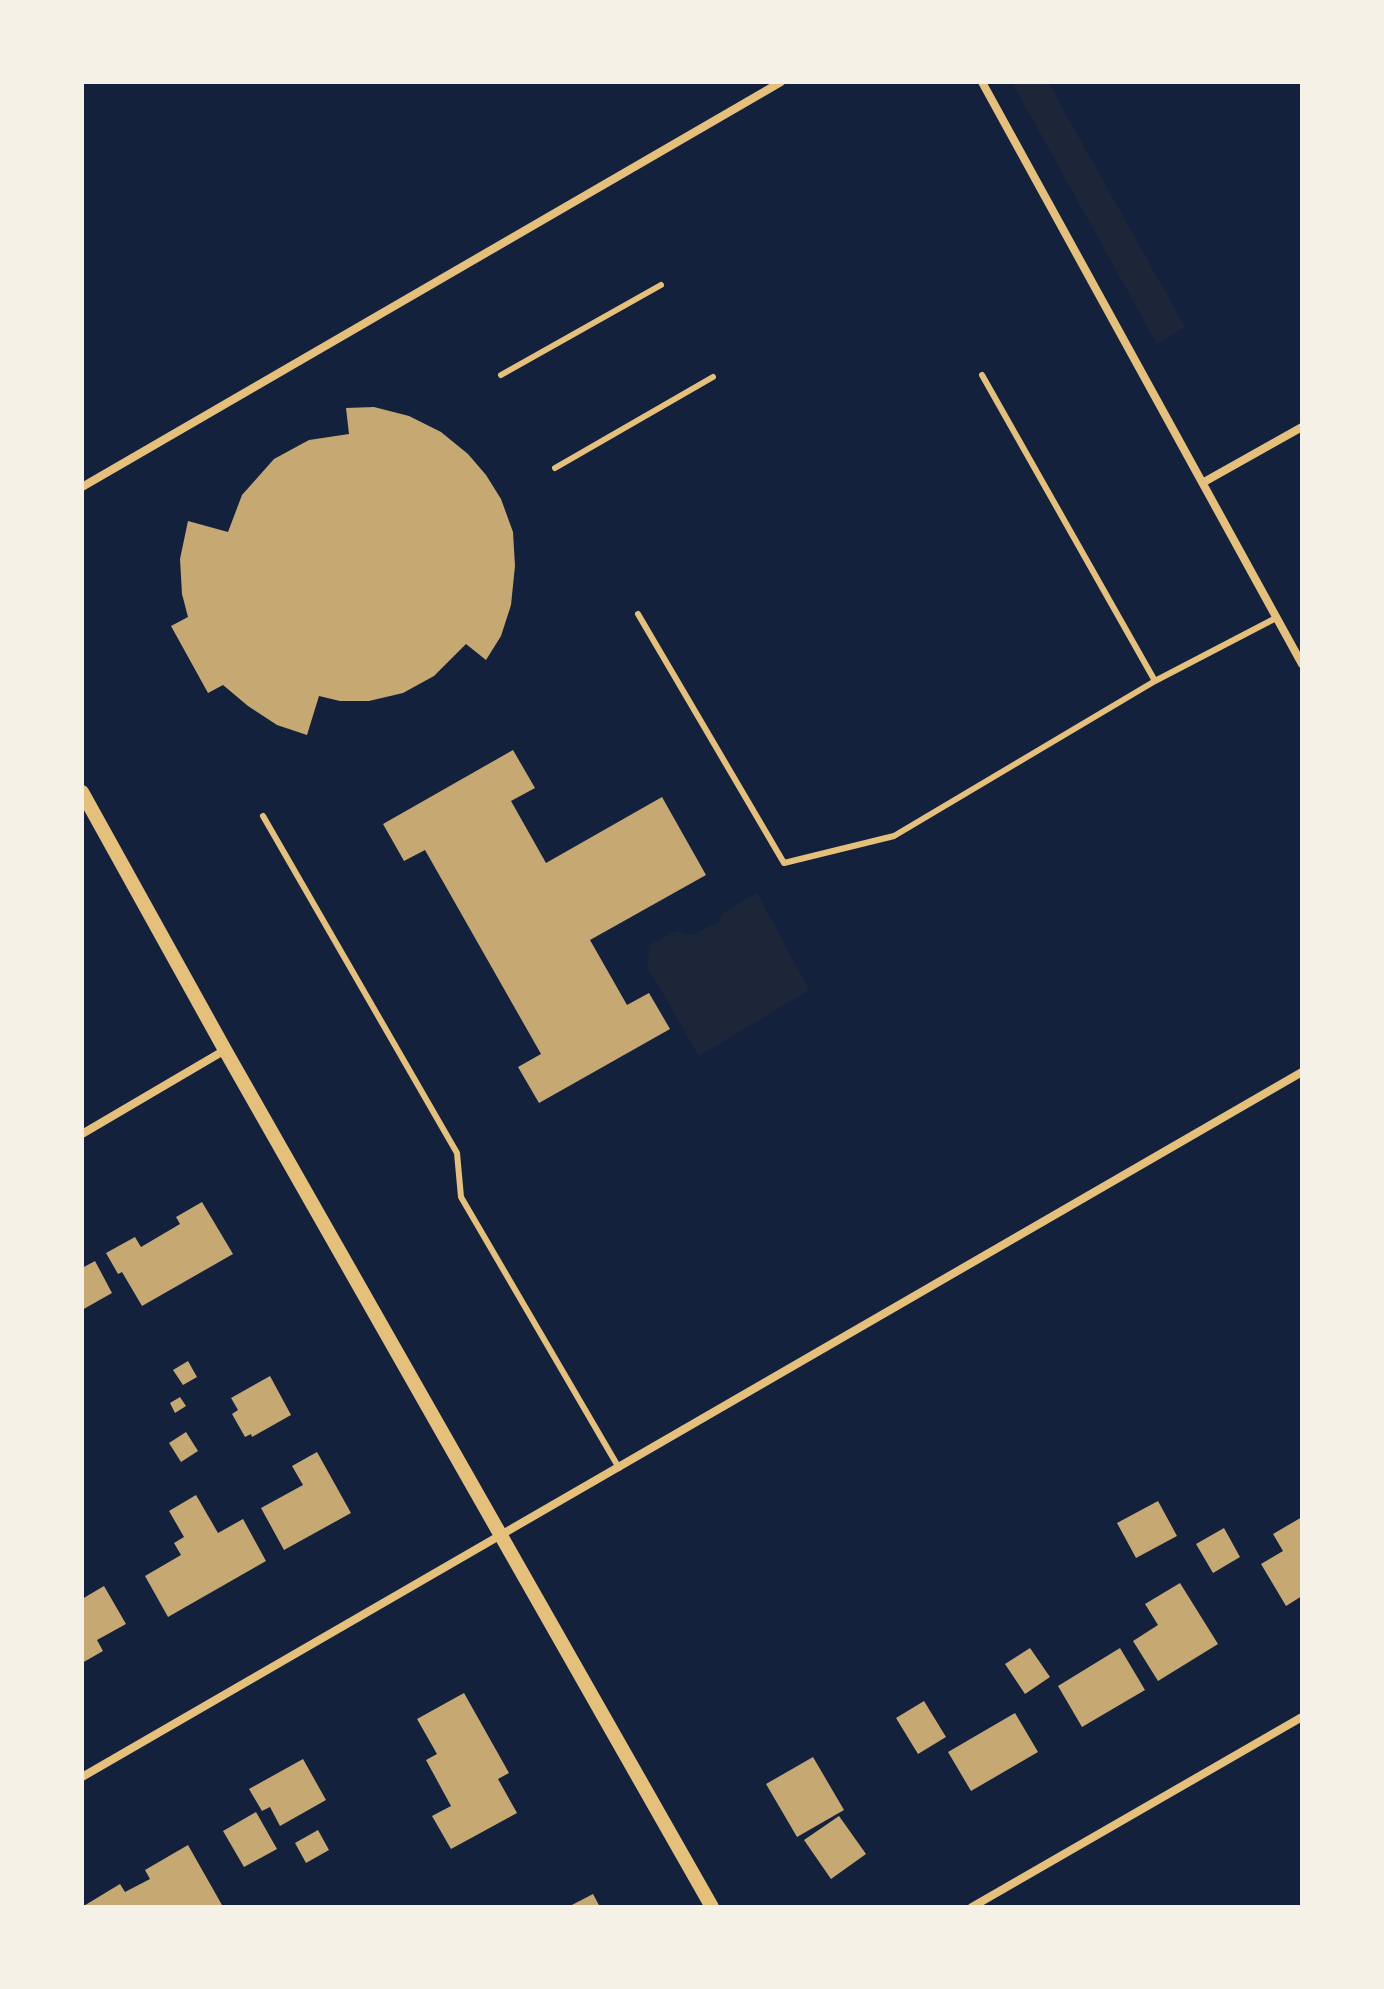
<!DOCTYPE html>
<style>
body{margin:0}
#map{position:relative;width:1384px;height:1989px;overflow:hidden;background:#14213d;font-family:Manrope,sans-serif}
canvas{display:block}
.frame{position:absolute;inset:0;border:84px solid #f6f1e7;pointer-events:none}
</style>
<div id="map">
<canvas width="1384" height="1989"></canvas>
<div class="frame"></div>
</div>
<script>
const ctx = document.querySelector('canvas').getContext('2d');
ctx.lineJoin = 'round';
function fillPath(path, color) { ctx.fillStyle = color; ctx.fill(path, 'evenodd'); }
const toPath = rows => new Path2D(rows.map(r => 'M' + r).join(''));
function stroke(path, color, width, dash) { ctx.strokeStyle = color; ctx.lineWidth = width; ctx.lineCap = dash ? 'butt' : 'round'; ctx.setLineDash(dash || []); ctx.stroke(path); }
const green = toPath([
 [1012,82,1048,82,1185,327,1157,344],
 [757,893,809,990,699,1056,647,966,651,944,677,931,691,935,719,922,723,913]
]);
const building = toPath([
 [374,407,409,416,441,432,468,454,486,475,501,499,513,532,515,566,511,605,501,636,486,660,466,644,434,676,403,693,369,701,340,701,319,696,307,735,277,725,248,706,223,685,208,693,171,626,188,617,182,594,180,559,188,521,228,532,242,495,274,459,309,440,349,434,346,408],
 [513,750,535,788,511,801,546,863,662,797,706,875,590,940,627,1005,649,993,670,1029,539,1103,518,1067,541,1054,425,850,404,861,383,824],
 [202,1202,233,1254,142,1306,122,1272,118,1274,106,1253,135,1237,141,1247,180,1224,176,1217],
 [95,1261,112,1293,82,1310,82,1268],
 [188,1361,197,1377,183,1385,173,1370],
 [270,1376,291,1415,252,1437,251,1434,245,1437,232,1414,238,1410,231,1398],
 [180,1397,186,1406,175,1413,170,1403],
 [186,1432,198,1451,181,1462,169,1443],
 [317,1452,351,1513,284,1550,261,1508,303,1485,292,1466],
 [196,1495,218,1533,243,1519,266,1561,168,1617,145,1576,181,1555,174,1543,184,1537,169,1511],
 [1158,1501,1177,1536,1136,1558,1117,1523],
 [1302,1517,1302,1596,1286,1606,1261,1564,1283,1551,1273,1534],
 [1224,1528,1240,1557,1213,1573,1196,1544],
 [1180,1583,1218,1644,1158,1681,1133,1641,1158,1625,1145,1604],
 [104,1586,126,1624,97,1640,103,1651,82,1663,82,1599],
 [1030,1648,1050,1677,1025,1694,1005,1664],
 [1120,1648,1145,1690,1082,1727,1058,1686],
 [464,1693,509,1773,498,1779,517,1813,451,1849,432,1816,451,1806,426,1760,437,1754,417,1719],
 [924,1701,946,1737,918,1754,896,1718],
 [1015,1713,1038,1752,971,1791,948,1752],
 [813,1757,844,1810,797,1837,766,1784],
 [303,1759,326,1800,280,1826,270,1807,262,1811,249,1789],
 [256,1812,277,1849,244,1867,223,1831],
 [839,1816,866,1854,831,1879,804,1840],
 [318,1830,329,1850,306,1863,295,1843],
 [188,1845,222,1905,218,1907,82,1907,120,1884,125,1892,150,1879,145,1870],
 [593,1894,600,1907,568,1907]
]);
const service = toPath([
 [501,375,661,285],
 [982,375,1155,681],
 [555,468,713,377],
 [638,614,784,863,894,836,1155,681,1276,618],
 [263,816,457,1153,461,1197,619,1468]
]);
const minor = toPath([
 [982,82,1302,664],
 [1204,482,1302,427],
 [82,487,781,82],
 [82,1134,225,1050],
 [82,1777,1302,1072],
 [972,1907,1302,1717]
]);
const tertiary = toPath([
 [82,792,225,1050,712,1907]
]);
fillPath(green, '#1d2539');
fillPath(building, '#c6a872');
stroke(service, '#e5c07b', 6);
stroke(minor, '#e5c07b', 8);
stroke(tertiary, '#e5c07b', 14);
</script>
